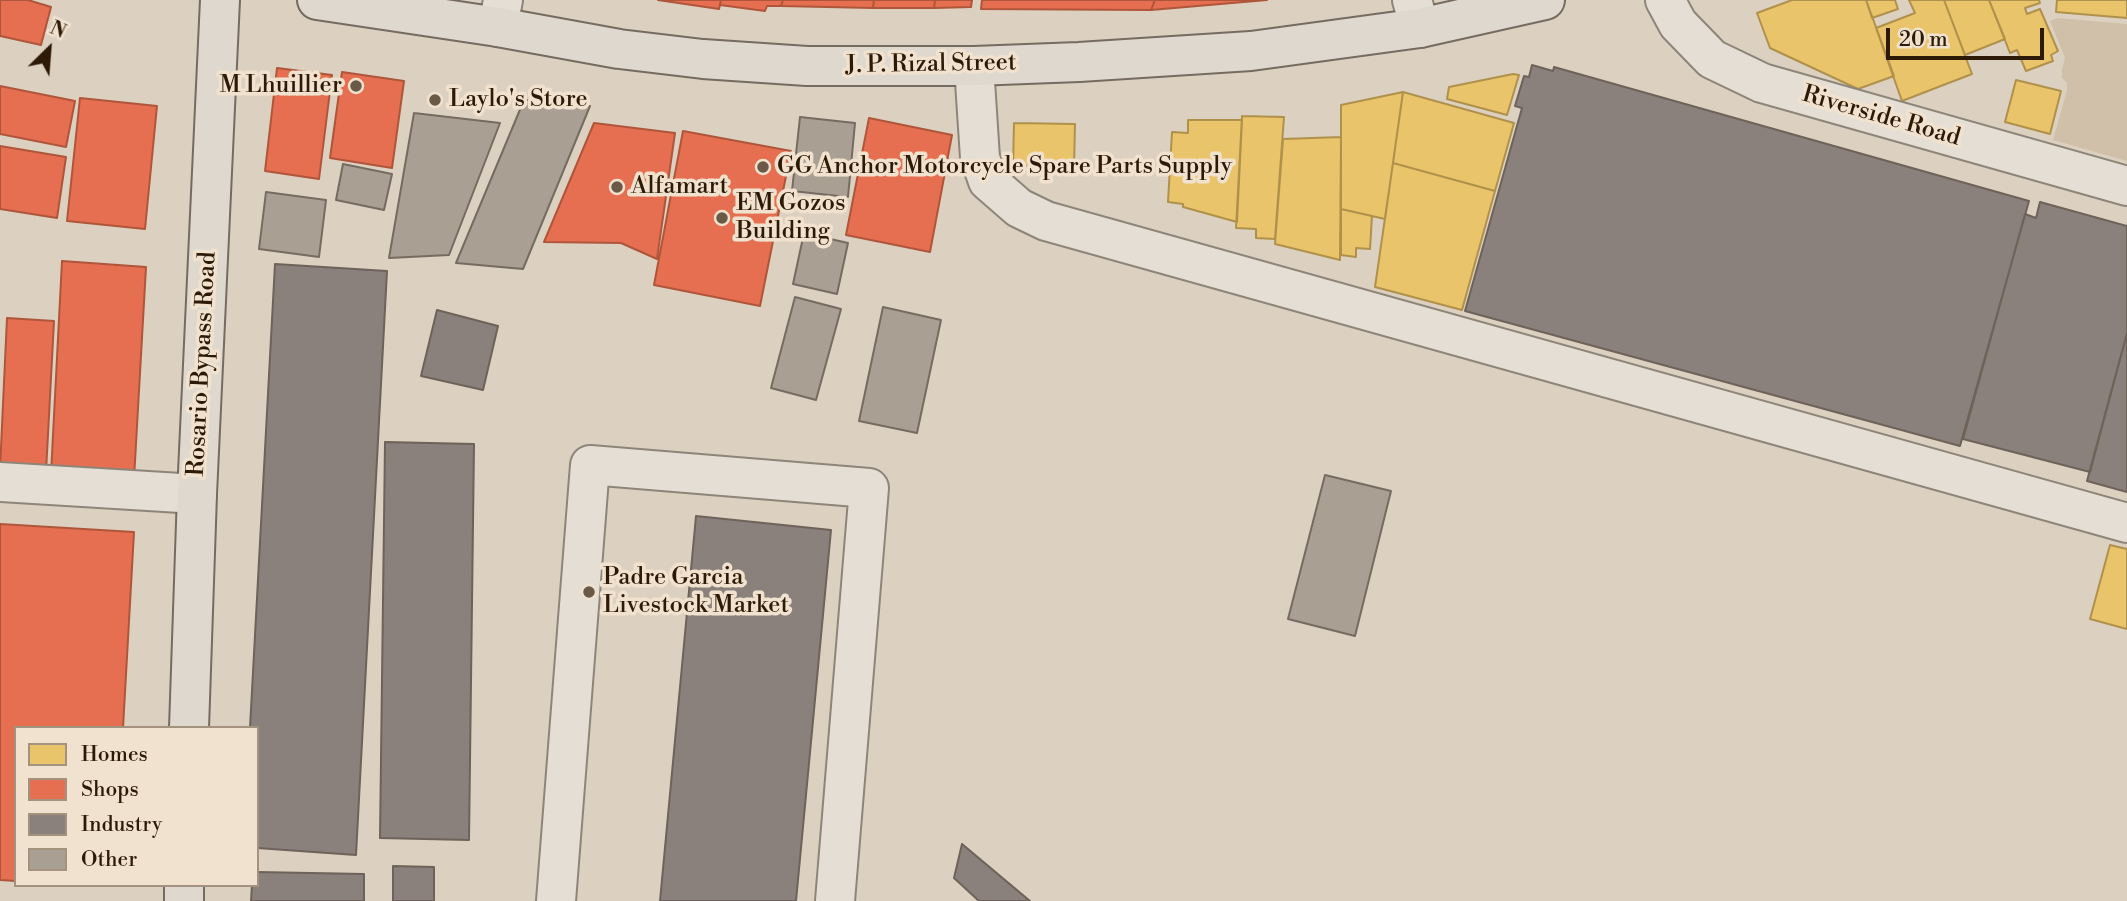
<!DOCTYPE html>
<style>
body{margin:0}
#map{position:relative;width:2127px;height:901px;overflow:hidden;background:#dcd0c0;font-family:"Libre Bodoni",serif}
canvas{display:block}
.legend{position:absolute;left:14px;top:726px;width:245px;height:161px;box-sizing:border-box;background:#f0e2ce;border:2px solid #a2927e;margin:0;padding:9px 12px;list-style:none;font-size:21px;color:#2c1906}
.legend li{display:flex;align-items:center;gap:14px;height:35px}
.legend b{width:35px;border:2px solid #a2927e}
.north{position:absolute;left:14px;top:14px;width:70px;height:70px;-webkit-text-stroke:5px #f0e2ce;paint-order:stroke;rotate:25deg;font-size:19px;font-weight:700;line-height:28px;text-align:center;color:#2c1906}
.north::after{content:'';display:block;margin:auto;width:24px;height:32px;background:#2c1906;clip-path:polygon(50% 0,100% 100%,50% 72%,0 100%)}
.scale{position:absolute;left:1886px;top:28px;width:158px;height:32px;box-sizing:border-box;border:4px solid #2c1906;border-top:0;padding-left:9px;font-size:21px;line-height:24px;white-space:nowrap;color:#2c1906;-webkit-text-stroke:5px #f0e2ce;paint-order:stroke}
</style>
<div id="map">
<canvas width="2127" height="901"></canvas>
<ul class="legend">
<li><b style="height:19px;background:#e9c46a"></b>Homes</li>
<li><b style="height:19px;background:#e76f51"></b>Shops</li>
<li><b style="height:19px;background:#8a817c"></b>Industry</li>
<li><b style="height:19px;background:#a9a093"></b>Other</li>
</ul>
<div class="north">N</div>
<div class="scale">20 m</div>
</div>
<script>
const ctx = document.querySelector('canvas').getContext('2d');
ctx.lineJoin = 'round';
function fillPath(path, color) { ctx.fillStyle = color; ctx.fill(path, 'evenodd'); }
const toPath = rows => new Path2D(rows.map(r => 'M' + r).join(''));
function stroke(path, color, width, dash) { ctx.strokeStyle = color; ctx.lineWidth = width; ctx.lineCap = dash ? 'butt' : 'round'; ctx.setLineDash(dash || []); ctx.stroke(path); }
function drawText(font, color, halo, rows, align = 'center') {
  ctx.font = font + ' "Libre Bodoni",serif'; ctx.lineWidth = 7; ctx.setLineDash([]); ctx.textBaseline = 'middle'; ctx.strokeStyle = halo; ctx.fillStyle = color; for (const [text, x, y, turn = 0] of rows) {
    ctx.save(); ctx.translate(x, y); ctx.rotate((+turn || 0) * Math.PI / 180); ctx.textAlign = isNaN(turn) ? turn : align; if (halo) ctx.strokeText(text, 0, 0); ctx.fillText(text, 0, 0); ctx.restore();
  }
}
const green = toPath([
 [2058,18,2127,24,2127,161,2053,140,2067,90,2067,83,2062,78,2062,69,2065,58,2050,21]
]);
const homes = toPath([
 [1792,0,1866,0,1894,76,1858,89,1770,48,1757,13,1792,0],
 [1866,0,1895,0,1898,9,1872,18,1866,0],
 [1909,0,1944,0,1972,74,1902,101,1876,28,1915,13,1909,0],
 [1944,0,1989,0,2005,39,1965,55,1944,0],
 [1989,0,2039,0,2040,3,2025,8,2027,14,2040,9,2058,51,2051,55,2053,61,2026,71,2017,50,2010,53,1989,0],
 [2057,0,2127,0,2127,18,2056,12,2057,0],
 [1513,74,1519,75,1507,115,1447,99,1449,87,1513,74],
 [2016,80,2061,91,2050,134,2005,122,2016,80],
 [1403,92,1385,219,1341,209,1341,105,1403,92],
 [1403,92,1514,123,1495,191,1393,163,1403,92],
 [1242,116,1284,117,1275,239,1256,238,1256,229,1236,228,1242,116],
 [1188,120,1242,120,1237,222,1183,207,1183,204,1168,202,1172,132,1188,133,1188,120],
 [1014,123,1075,124,1074,167,1013,166,1014,123],
 [1341,137,1340,260,1275,244,1283,139,1341,137],
 [1393,163,1495,191,1462,310,1375,287,1393,163],
 [1341,209,1372,216,1370,249,1356,248,1356,257,1341,255,1341,209],
 [2110,545,2127,549,2127,629,2090,619,2110,545]
]);
const shops = toPath([
 [0,0,28,0,51,7,41,45,0,36,0,0],
 [658,0,721,0,719,9,658,0],
 [721,0,783,0,781,6,767,6,765,11,720,5,721,0],
 [783,0,874,0,873,8,781,6,783,0],
 [874,0,935,0,934,8,873,8,874,0],
 [935,0,972,0,971,7,934,8,935,0],
 [982,0,1155,0,1151,10,981,9,982,0],
 [1155,0,1267,0,1151,10,1155,0],
 [277,68,332,75,319,179,265,171,277,68],
 [342,72,404,81,392,168,330,158,342,72],
 [0,86,75,101,66,147,0,134,0,86],
 [80,98,157,106,145,229,67,221,80,98],
 [869,118,952,135,930,252,846,235,869,118],
 [594,123,675,133,657,259,621,243,544,242,594,123],
 [683,131,791,151,760,306,654,285,683,131],
 [0,146,66,157,57,218,0,209,0,146],
 [62,261,146,267,134,479,51,474,62,261],
 [7,318,54,321,46,472,0,469,7,318],
 [0,524,134,532,123,728,16,728,16,881,0,880,0,524]
]);
const industry = toPath([
 [1532,65,1553,71,1554,67,2029,201,1960,446,1465,311,1522,108,1515,106,1524,76,1529,77,1532,65],
 [2040,202,2127,226,2127,333,2090,472,1963,439,2025,214,2036,218,2040,202],
 [275,264,387,271,356,855,257,848,257,728,250,728,275,264],
 [437,310,498,326,483,390,421,376,437,310],
 [2127,333,2127,492,2087,481,2127,333],
 [385,442,474,444,469,840,380,838,385,442],
 [696,516,831,530,796,901,660,901,696,516],
 [962,844,1030,901,979,901,954,878,962,844],
 [393,866,434,867,434,901,393,901,393,866],
 [257,872,364,874,364,901,251,901,252,885,257,885,257,872]
]);
const building = toPath([
 [524,100,590,106,523,269,456,263,524,100],
 [414,113,500,123,449,255,389,258,414,113],
 [800,117,855,123,848,197,792,191,800,117],
 [343,164,392,174,384,210,336,200,343,164],
 [266,192,326,200,319,257,259,249,266,192],
 [804,233,848,243,837,294,793,284,804,233],
 [795,297,841,309,816,400,771,388,795,297],
 [883,307,941,320,917,433,859,421,883,307],
 [1325,475,1391,491,1355,636,1288,619,1325,475]
]);
const minor = toPath([
 [1412,0,1420,28],
 [1665,0,1678,24,1712,59,1762,83,2127,186],
 [498,27,503,0],
 [974,66,980,158,988,181,1019,208,1046,221,2127,523],
 [0,482,197,494],
 [556,901,590,465,869,488,835,901]
]);
const major = toPath([
 [317,0,498,27,619,49,703,59,807,66,974,66,1079,62,1251,51,1420,28,1545,0],
 [189,728,197,494,220,0],
 [184,901,184,885]
]);
const markers = [
 [356,86,7,"#6a5947"],
 [435,100,7,"#6a5947"],
 [763,167,7,"#6a5947"],
 [617,187,7,"#6a5947"],
 [722,218,7,"#6a5947"],
 [589,592,7,"#6a5947"]
];
const streetNames = [
 ["J. P. Rizal Street",931,65,-1],
 ["Riverside Road",1881,117,16],
 ["Rosario Bypass Road",203,364,-87]
];
const poiNames = [
 ["M Lhuillier",342,86,"right"],
 ["Laylo's Store",449,100],
 ["GG Anchor Motorcycle Spare Parts Supply",777,167],
 ["Alfamart",631,187],
 ["EM Gozos",736,204],
 ["Building",736,232],
 ["Padre Garcia",603,578],
 ["Livestock Market",603,606]
];
fillPath(green, '#d1c0a9');
fillPath(homes, '#e9c46a');
stroke(homes, '#b0914c', 2);
fillPath(shops, '#e76f51');
stroke(shops, '#af553a', 2);
fillPath(industry, '#8a817c');
stroke(industry, '#6e6259', 2);
fillPath(building, '#a9a093');
stroke(building, '#756b60', 2);
stroke(minor, '#8e8579', 42);
stroke(major, '#756b60', 42);
stroke(minor, '#e4ded5', 38);
stroke(major, '#dfd8ce', 38);
for (const [x, y, r, color] of markers) { const dot = new Path2D(); dot.arc(x, y, r, 0, 2 * Math.PI); ctx.fillStyle = color; ctx.fill(dot); stroke(dot, '#f0e2ce', 2.5); }
drawText('24px', '#2c1906', '#f0e2ce', streetNames);
drawText('24px', '#2c1906', '#f0e2ce', poiNames, 'left');
</script>
